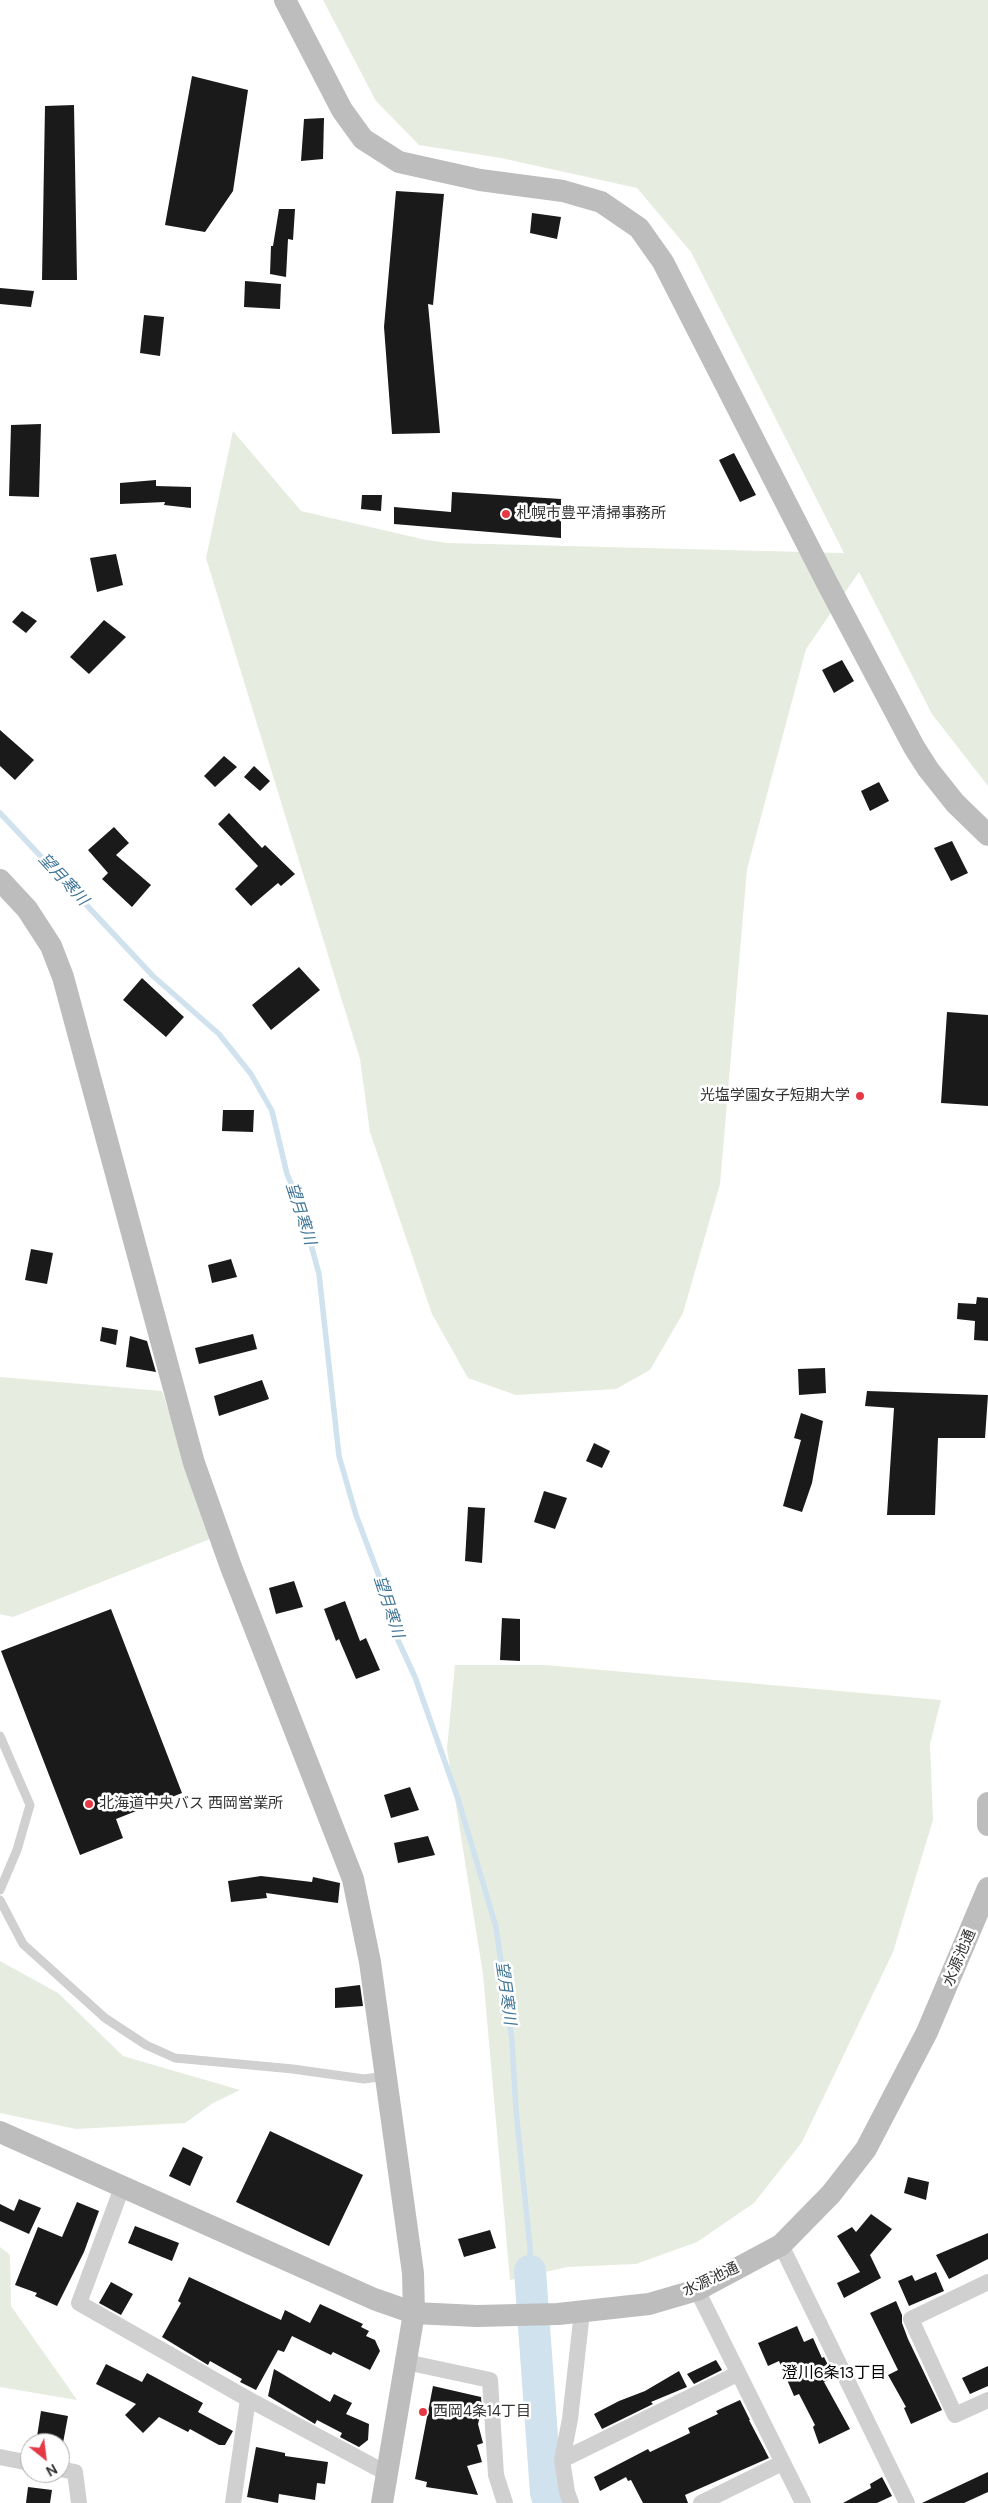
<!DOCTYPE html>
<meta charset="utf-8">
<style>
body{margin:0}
#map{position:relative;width:988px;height:2503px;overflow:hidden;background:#fff;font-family:"DM Sans",sans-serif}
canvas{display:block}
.north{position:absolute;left:20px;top:2433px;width:50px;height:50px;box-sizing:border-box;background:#fff;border:1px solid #adadad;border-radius:50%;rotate:151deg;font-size:14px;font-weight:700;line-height:20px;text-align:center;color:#333}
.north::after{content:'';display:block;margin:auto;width:18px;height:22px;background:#e63946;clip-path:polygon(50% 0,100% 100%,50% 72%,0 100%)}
</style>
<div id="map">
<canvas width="988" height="2503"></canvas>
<div class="north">N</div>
</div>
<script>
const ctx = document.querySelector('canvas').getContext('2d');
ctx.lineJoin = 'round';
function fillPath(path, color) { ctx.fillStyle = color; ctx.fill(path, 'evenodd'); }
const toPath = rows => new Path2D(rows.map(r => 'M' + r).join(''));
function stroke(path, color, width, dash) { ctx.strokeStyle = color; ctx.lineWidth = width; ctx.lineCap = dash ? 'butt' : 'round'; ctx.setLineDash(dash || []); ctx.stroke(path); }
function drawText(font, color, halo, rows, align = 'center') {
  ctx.font = font + ' "DM Sans","Noto Sans JP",sans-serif'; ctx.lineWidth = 5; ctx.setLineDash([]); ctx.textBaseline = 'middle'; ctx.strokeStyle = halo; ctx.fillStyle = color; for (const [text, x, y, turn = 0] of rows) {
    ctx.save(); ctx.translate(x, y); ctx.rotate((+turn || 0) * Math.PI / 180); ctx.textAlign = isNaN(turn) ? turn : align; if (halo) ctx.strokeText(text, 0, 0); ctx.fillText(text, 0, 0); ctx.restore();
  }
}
const green = toPath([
 [323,0,988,0,988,786,932,714,859,572,806,649,747,869,720,1184,683,1313,650,1370,616,1389,516,1395,468,1378,432,1314,370,1132,360,1059,206,558,233,431,301,511,426,540,448,543,844,553,691,252,637,188,501,158,419,145,376,101],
 [0,1377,162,1391,210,1539,13,1617,0,1614],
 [455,1665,545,1665,941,1700,930,1744,933,1820,893,1952,802,2142,754,2203,697,2242,636,2264,567,2267,510,2280,483,1974,447,1749],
 [0,1961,58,1993,123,2056,240,2090,213,2103,185,2123,76,2129,0,2113],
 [0,2247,10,2255,11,2306,77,2400,0,2387]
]);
const stream = toPath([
 [0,813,153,976,219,1034,251,1074,272,1111,287,1174,300,1204,319,1274,339,1456,356,1515,385,1592,397,1638,415,1677,458,1799,496,1927,512,2041,516,2111,530,2247,530,2271]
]);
const river = toPath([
 [530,2271,546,2493,549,2503]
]);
const building = toPath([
 [192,76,248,90,233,191,205,232,165,225],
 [74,105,77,280,42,280,45,106],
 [324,118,323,159,301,161,304,119],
 [396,191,444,194,433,305,428,304,440,433,392,434,384,327],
 [279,209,295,209,293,240,288,239,286,277,270,274,271,246,273,246],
 [532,213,561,217,557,239,530,233],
 [245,281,281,284,280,309,244,307],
 [0,288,34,291,31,307,0,304],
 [144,315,164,317,160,356,140,353],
 [41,424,39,497,9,496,11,425],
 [734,453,756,495,740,502,719,460],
 [156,480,156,486,191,487,191,508,164,505,165,502,120,504,120,483],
 [452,492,561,499,561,538,394,524,394,507,451,512],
 [362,495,382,495,381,511,361,509],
 [116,554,123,585,97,592,90,558],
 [22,611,37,621,26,633,12,622],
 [104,620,126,637,89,674,70,657],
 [842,660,854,681,834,693,822,670],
 [0,730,34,760,15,780,0,766],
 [224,756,237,767,215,787,204,776],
 [254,766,270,781,260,791,244,777],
 [879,782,889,801,870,811,861,791],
 [229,813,262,848,265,845,295,874,281,886,278,883,251,906,235,889,258,866,218,824],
 [114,827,129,843,116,855,151,885,132,907,102,879,108,873,88,850],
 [952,841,968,873,951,881,934,848],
 [299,967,320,990,271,1030,252,1005],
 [142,978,184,1017,166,1037,123,1000],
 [947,1012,988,1015,988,1106,941,1103],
 [223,1110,254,1110,253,1132,222,1131],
 [31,1249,53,1253,47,1284,25,1280],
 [231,1259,237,1277,212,1283,208,1265],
 [977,1297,988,1298,988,1341,974,1340,975,1321,957,1319,958,1303,976,1304],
 [102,1327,118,1330,116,1345,100,1341],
 [253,1334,257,1349,199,1364,195,1348],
 [130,1336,147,1341,156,1372,126,1367],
 [825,1368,826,1393,799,1395,798,1369],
 [262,1380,269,1399,219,1416,214,1396],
 [867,1391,988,1395,985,1438,938,1438,935,1515,887,1515,894,1408,865,1406],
 [801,1413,823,1421,812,1483,802,1512,783,1506,801,1440,794,1438],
 [594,1443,610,1451,602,1468,586,1461],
 [544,1491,567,1498,555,1529,534,1522],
 [468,1507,485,1508,482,1563,465,1561],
 [294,1581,303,1607,276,1614,269,1588],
 [345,1601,360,1641,366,1638,380,1670,356,1679,339,1639,336,1641,324,1609],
 [111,1609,182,1793,116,1819,123,1838,80,1855,1,1651],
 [502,1618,520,1619,520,1661,500,1660],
 [410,1787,419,1810,391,1818,384,1795],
 [428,1836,435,1855,398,1863,394,1843],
 [261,1876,312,1882,313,1877,340,1883,338,1903,266,1893,267,1898,231,1902,228,1881],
 [360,1985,363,2006,335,2008,335,1988],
 [270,2131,363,2175,329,2246,236,2202],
 [183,2147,203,2157,190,2186,169,2176],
 [908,2177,929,2182,926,2200,904,2193],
 [19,2199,41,2208,29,2234,0,2221,0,2204,14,2211],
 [77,2202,99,2211,84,2252,57,2306,35,2296,37,2293,15,2285,38,2227,62,2237],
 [871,2214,892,2229,870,2255,881,2278,844,2298,837,2283,860,2272,837,2236,852,2227,856,2232],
 [135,2226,179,2243,172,2261,128,2243],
 [490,2230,496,2248,464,2257,458,2239],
 [988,2233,988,2259,949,2279,936,2255],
 [936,2272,944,2291,909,2306,898,2281,912,2275,915,2281],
 [189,2277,281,2320,285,2310,310,2323,320,2304,363,2324,361,2327,369,2331,366,2336,375,2340,380,2351,370,2370,333,2352,331,2355,292,2336,284,2352,278,2350,256,2390,240,2382,242,2379,210,2361,208,2365,162,2337,181,2303,178,2301],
 [111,2282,133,2294,121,2315,99,2303],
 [896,2301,902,2315,902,2323,908,2339,942,2410,911,2424,904,2408,906,2407,888,2375,898,2370,870,2313],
 [797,2326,804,2342,813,2338,822,2358,824,2357,834,2377,824,2382,850,2429,819,2444,813,2427,815,2425,799,2394,794,2396,779,2361,768,2366,758,2343],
 [716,2360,722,2370,694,2384,687,2374],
 [106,2364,142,2382,147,2373,203,2403,198,2412,233,2431,225,2445,219,2445,190,2429,188,2432,159,2417,143,2433,125,2415,136,2404,96,2384],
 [988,2366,988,2386,970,2394,962,2378],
 [274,2369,330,2402,334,2394,352,2403,346,2414,369,2424,368,2440,359,2447,340,2437,342,2433,317,2420,315,2424,268,2396],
 [679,2371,687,2387,651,2402,653,2404,602,2429,594,2414,619,2401,645,2391],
 [433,2386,481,2397,482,2409,478,2424,483,2443,477,2445,482,2462,467,2466,478,2495,426,2487,427,2482,415,2479],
 [740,2400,750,2420,749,2420,769,2458,685,2495,688,2503,643,2503,631,2480,628,2481,626,2477,600,2491,594,2477,648,2449,650,2452,690,2433,688,2428,718,2414,716,2411],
 [41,2411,68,2416,63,2443,36,2443],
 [256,2447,285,2453,285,2456,328,2462,325,2484,317,2483,315,2500,279,2494,278,2503,247,2497],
 [988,2472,988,2492,964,2503,922,2503],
 [882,2477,892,2496,877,2503,843,2503,871,2488,870,2484],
 [28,2487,52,2490,50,2503,26,2503]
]);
const lane = toPath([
 [0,1736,30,1805,17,1850,0,1890],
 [0,1900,23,1944,105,2018,146,2045,175,2058,293,2069,364,2079,385,2076]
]);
const street = toPath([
 [123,2185,79,2303,248,2399,388,2474],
 [781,2245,907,2503],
 [988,2282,911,2319,955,2415,988,2400],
 [697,2290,803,2503],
 [406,2362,490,2380,496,2475,505,2503],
 [0,2457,30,2463],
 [562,2460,737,2374],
 [60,2469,75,2472,79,2503],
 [233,2503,248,2399],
 [571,2503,567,2492,562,2460,570,2419,582,2312],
 [701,2503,782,2463]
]);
const secondary = toPath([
 [285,0,342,110,363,139,399,162,480,180,563,191,601,202,639,228,663,262,826,581,914,747,928,769,955,803,988,835],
 [0,880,27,909,51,946,63,977,194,1463,231,1567,353,1879,370,1962,413,2273,414,2313,382,2503],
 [988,1803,988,1825],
 [0,2132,374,2299,414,2313,477,2316,558,2314,649,2304,697,2290,781,2245,831,2194,866,2149,927,2032,988,1888]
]);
const markers = [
 [506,514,5,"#e63946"],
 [860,1096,5,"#e63946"],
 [89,1804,5,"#e63946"],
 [423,2412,5,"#e63946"]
];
const poiNames = [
 ["札幌市豊平清掃事務所",516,514],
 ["光塩学園女子短期大学",850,1096,"right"],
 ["北海道中央バス 西岡営業所",99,1804],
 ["西岡4条14丁目",433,2412]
];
const streetNames = [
 ["水源池通",960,1958,-67],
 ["水源池通",711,2280,-25]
];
const waterNames = [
 ["望月寒川",63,880,47],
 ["望月寒川",300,1214,72],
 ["望月寒川",388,1607,72],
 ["望月寒川",505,1993,82]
];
const neighbourhoodNames = [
 ["澄川6条13丁目",834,2374]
];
fillPath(green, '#e6ecdf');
stroke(stream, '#cfe2ee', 5.5);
stroke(river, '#cfe2ee', 32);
fillPath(building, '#1a1a1a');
stroke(lane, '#d0d0d0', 9);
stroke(street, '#d0d0d0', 16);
stroke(secondary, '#bdbdbd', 22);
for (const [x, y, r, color] of markers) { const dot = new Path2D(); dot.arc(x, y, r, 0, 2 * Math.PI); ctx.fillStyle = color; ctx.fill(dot); stroke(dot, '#fff', 2); }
drawText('15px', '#333', '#fff', poiNames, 'left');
drawText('15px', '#333', '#fff', streetNames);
drawText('italic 16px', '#3f7597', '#fff', waterNames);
drawText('16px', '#000', '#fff', neighbourhoodNames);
</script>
